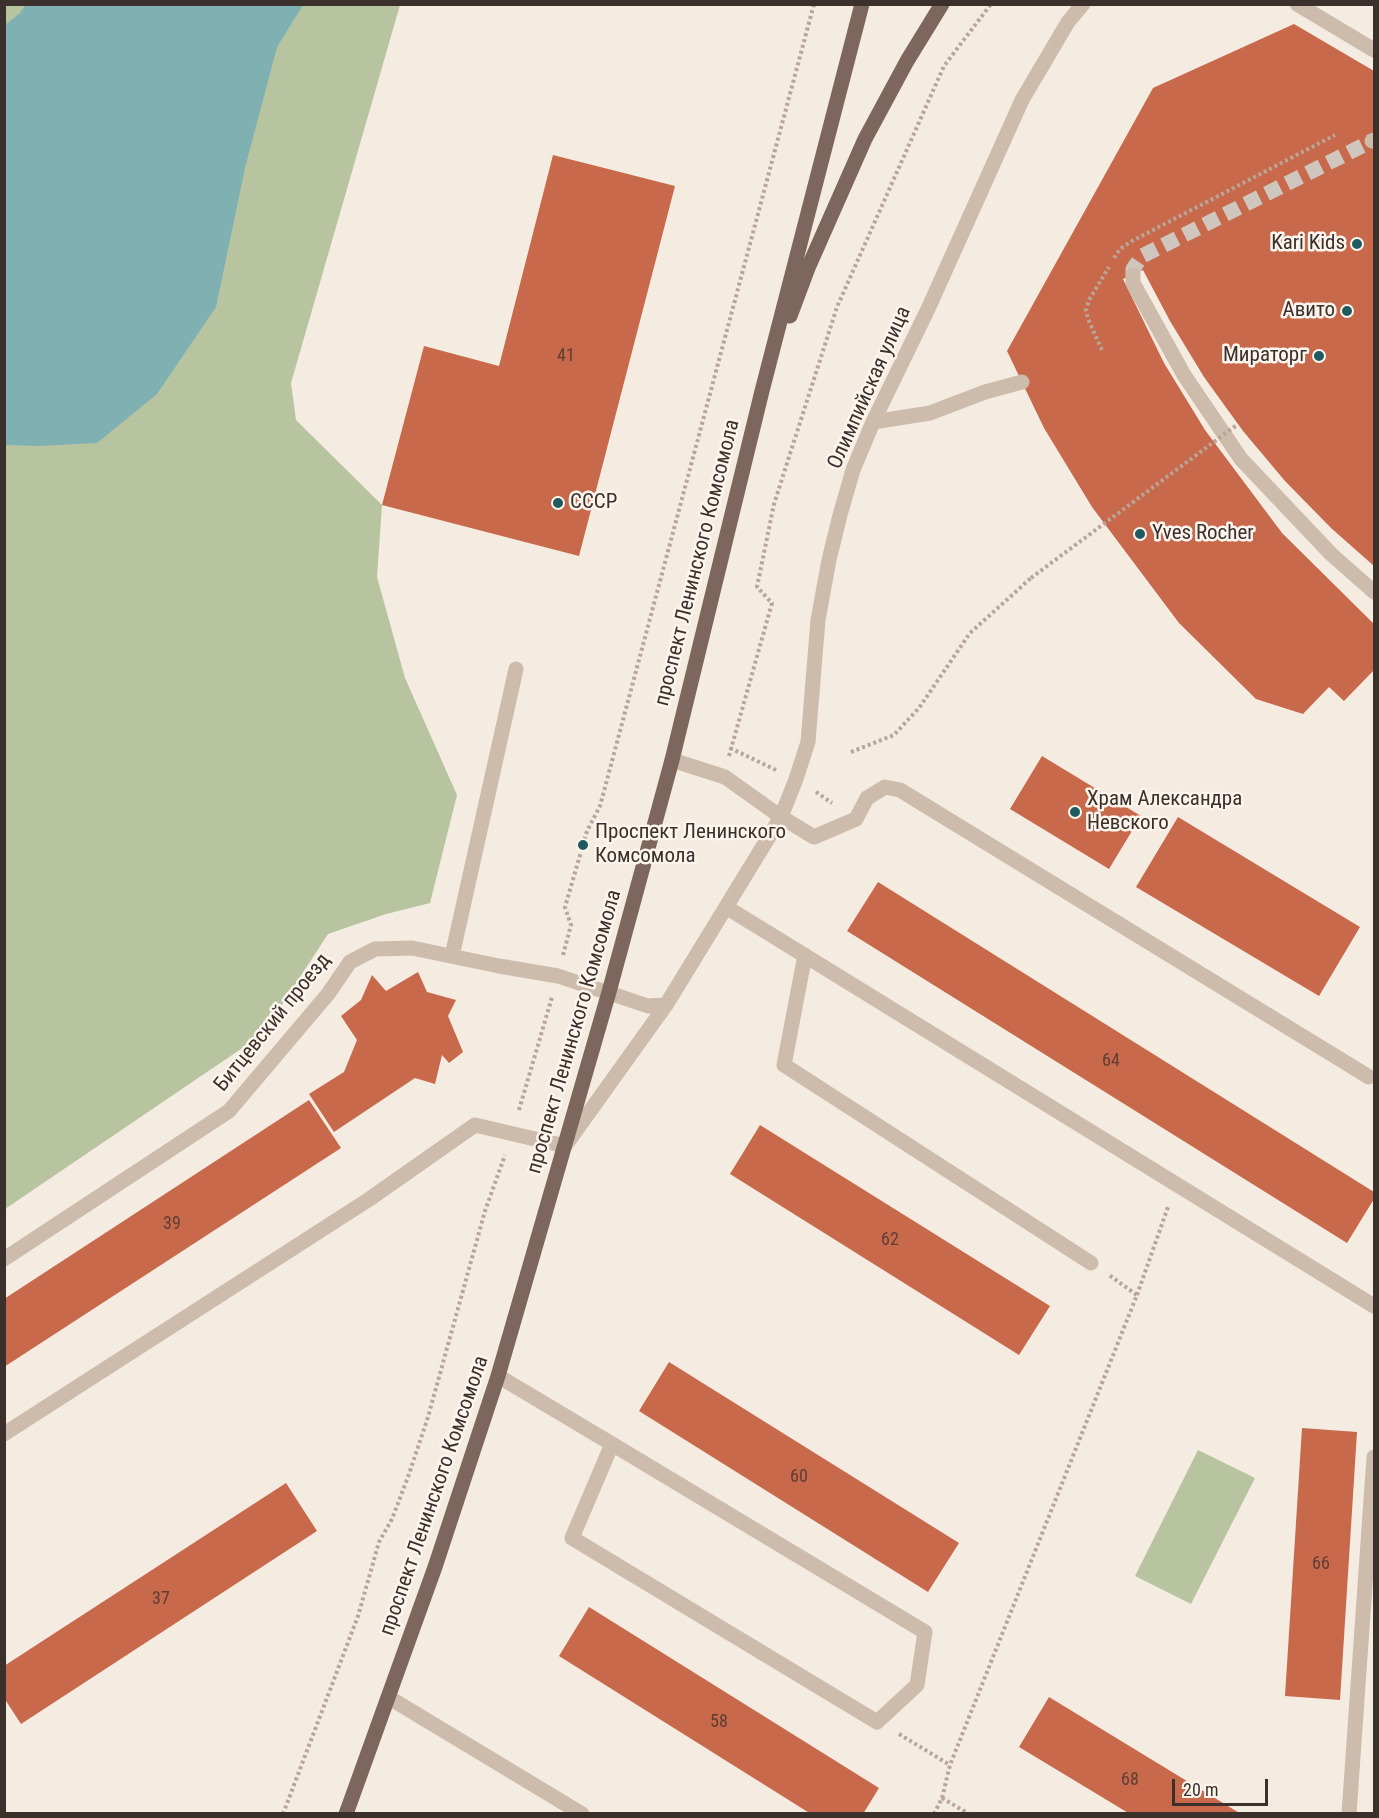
<!DOCTYPE html>
<meta charset="utf-8">
<style>
body{margin:0}
#map{position:relative;width:1379px;height:1818px;overflow:hidden;background:#f4ebe1;font-family:"Roboto Condensed",sans-serif}
canvas{display:block}
.frame{position:absolute;inset:0;border:6px solid #3b302b;pointer-events:none}
.scale{position:absolute;left:1172px;top:1779px;width:96px;height:27px;box-sizing:border-box;border:3px solid #3b302b;border-top:0;padding-left:8px;font-size:18px;line-height:21px;white-space:nowrap;color:#3b302b;-webkit-text-stroke:4px #fbf5ee;paint-order:stroke}
</style>
<div id="map">
<canvas width="1379" height="1818"></canvas>
<div class="frame"></div>
<div class="scale">20 m</div>
</div>
<script>
const ctx = document.querySelector('canvas').getContext('2d');
ctx.lineJoin = 'round';
function fillPath(path, color) { ctx.fillStyle = color; ctx.fill(path, 'evenodd'); }
const toPath = rows => new Path2D(rows.map(r => 'M' + r).join(''));
function stroke(path, color, width, dash) { ctx.strokeStyle = color; ctx.lineWidth = width; ctx.lineCap = dash ? 'butt' : 'round'; ctx.setLineDash(dash || []); ctx.stroke(path); }
function drawText(font, color, halo, rows, align = 'center') {
  ctx.font = font + ' "Roboto Condensed",sans-serif'; ctx.lineWidth = 5; ctx.setLineDash([]); ctx.textBaseline = 'middle'; ctx.strokeStyle = halo; ctx.fillStyle = color; for (const [text, x, y, turn = 0] of rows) {
    ctx.save(); ctx.translate(x, y); ctx.rotate((+turn || 0) * Math.PI / 180); ctx.textAlign = isNaN(turn) ? turn : align; if (halo) ctx.strokeText(text, 0, 0); ctx.fillText(text, 0, 0); ctx.restore();
  }
}
const green = toPath([
 [5,5,400,5,291,383,296,420,382,505,377,577,405,678,457,795,430,903,386,914,328,934,263,1034,5,1209],
 [1198,1450,1255,1478,1191,1604,1135,1576]
]);
const water = toPath([
 [26,4,303,5,277,47,245,168,216,307,157,394,97,443,40,446,5,445,5,25,20,13]
]);
const building = toPath([
 [1294,24,1374,71,1374,566,1331,528,1285,481,1243,431,1204,377,1170,321,1143,270,1123,279,1164,363,1205,430,1282,533,1374,624,1374,670,1344,701,1329,687,1303,714,1256,699,1179,623,1092,507,1044,428,1007,351,1153,88],
 [553,155,675,186,579,556,382,505,424,346,499,366],
 [1042,756,1141,816,1109,869,1010,809],
 [1178,817,1360,927,1319,996,1136,887],
 [878,882,1374,1192,1374,1199,1347,1243,847,931],
 [418,972,427,992,456,1000,448,1016,463,1052,449,1063,442,1055,435,1084,415,1078,334,1132,309,1094,344,1072,357,1040,341,1016,361,1000,372,975,386,991],
 [309,1100,341,1148,4,1367,4,1299],
 [760,1125,1050,1306,1019,1355,730,1174],
 [669,1362,959,1543,928,1592,639,1411],
 [1302,1428,1357,1432,1340,1700,1285,1696],
 [286,1483,317,1531,21,1724,4,1698,4,1666],
 [589,1607,879,1788,863,1814,811,1814,559,1656],
 [1049,1697,1241,1814,1130,1814,1019,1747]
]);
const minorTunnel = toPath([
 [1133,275,1133,269,1142,256,1372,141]
]);
const path = toPath([
 [1114,258,1120,249,1132,241,1335,135],
 [1102,350,1088,319,1086,310,1089,300,1109,267],
 [730,748,776,770],
 [851,752,894,735,919,708,970,633,1031,578],
 [729,756,772,603,757,587,774,504,837,307,944,66,991,4],
 [816,792,832,803],
 [563,955,571,925,565,907,587,831,600,806,814,4],
 [519,1110,552,997],
 [1137,1295,1168,1207],
 [899,1734,950,1765],
 [942,1798,969,1814],
 [283,1814,358,1616,379,1542,392,1519,408,1477,428,1417,485,1211,505,1155],
 [934,1814,942,1798,950,1765,1137,1295,1109,1275]
]);
const minor = toPath([
 [1297,4,1374,50],
 [1372,141,1374,140],
 [1133,275,1133,283,1184,375,1241,459,1331,554,1374,592],
 [873,422,930,413,985,392,1022,382],
 [672,760,725,777,781,817,814,837,856,819,867,798,885,787,900,790,1369,1077],
 [726,907,1374,1306],
 [805,955,784,1065,1091,1263],
 [452,956,516,669],
 [4,1259,229,1111,328,994,350,962,375,949,412,948,499,966,558,976,648,1006,666,1005],
 [498,1376,612,1444,925,1632,917,1685,877,1722,572,1538,612,1444],
 [4,1434,368,1200,475,1125,565,1146,666,1005,781,817,796,779,808,742,818,620,829,560,840,515,853,470,873,422,928,309,1022,100,1068,22,1083,4],
 [388,1697,582,1814],
 [1349,1814,1374,1457]
]);
const major = toPath([
 [790,316,808,268,865,139,907,61,942,4],
 [346,1814,435,1567,498,1376,609,992,672,760,762,391,862,4]
]);
const pathBridge = toPath([
 [1031,578,1238,424]
]);
const markers = [
 [1357,244,6,"#1f5a5e"],
 [1347,311,6,"#1f5a5e"],
 [1319,356,6,"#1f5a5e"],
 [558,503,6,"#1f5a5e"],
 [1140,534,6,"#1f5a5e"],
 [1075,812,6,"#1f5a5e"],
 [583,845,6,"#1f5a5e"]
];
const numberNames = [
 ["41",566,356],
 ["64",1111,1061],
 ["39",172,1224],
 ["62",890,1240],
 ["60",799,1477],
 ["66",1321,1564],
 ["37",161,1599],
 ["58",719,1722],
 ["68",1130,1780]
];
const poiNames = [
 ["Kari Kids",1345,244,"right"],
 ["Авито",1335,311,"right"],
 ["Мираторг",1307,356,"right"],
 ["СССР",570,503],
 ["Yves Rocher",1152,534],
 ["Храм Александра",1087,800],
 ["Невского",1087,824],
 ["Проспект Ленинского",595,833],
 ["Комсомола",595,857]
];
const streetNames = [
 ["Олимпийская улица",870,388,-66],
 ["проспект Ленинского Комсомола",698,563,-76],
 ["Битцевский проезд",273,1023,-51],
 ["проспект Ленинского Комсомола",575,1032,-74],
 ["проспект Ленинского Комсомола",435,1496,-71]
];
fillPath(green, '#b8c4a0');
fillPath(water, '#7fb0b2');
fillPath(building, '#c8694b');
stroke(minorTunnel, '#cfc6bd', 15, [15, 8]);
stroke(path, '#b9a596', 4, [3, 3]);
stroke(minor, '#cdbbac', 15);
stroke(major, '#7d675c', 15);
stroke(pathBridge, '#b9a596', 4, [3, 3]);
for (const [x, y, r, color] of markers) { const dot = new Path2D(); dot.arc(x, y, r, 0, 2 * Math.PI); ctx.fillStyle = color; ctx.fill(dot); stroke(dot, '#fbf5ee', 2); }
drawText('18px', '#5e3e33', null, numberNames);
drawText('21px', '#3b302b', '#fbf5ee', poiNames, 'left');
drawText('21px', '#3b302b', '#fbf5ee', streetNames);
</script>
